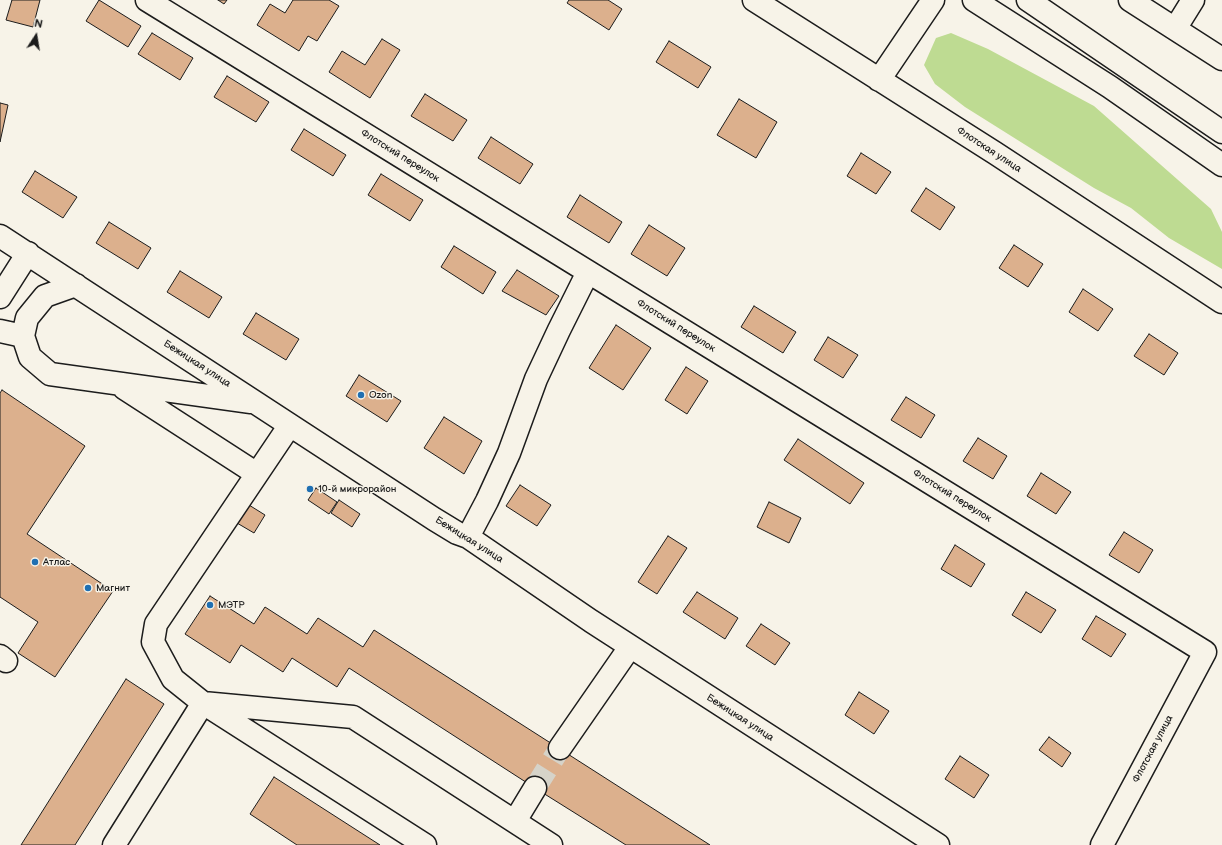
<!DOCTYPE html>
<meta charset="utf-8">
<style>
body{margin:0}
#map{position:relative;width:1222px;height:845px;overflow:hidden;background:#f7f3e8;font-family:"Balsamiq Sans",sans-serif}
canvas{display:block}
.north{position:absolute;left:16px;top:16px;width:40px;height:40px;-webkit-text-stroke:3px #f7f3e8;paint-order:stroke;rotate:12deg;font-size:11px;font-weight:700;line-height:16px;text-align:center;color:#1c1c1c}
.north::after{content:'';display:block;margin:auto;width:14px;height:18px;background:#1c1c1c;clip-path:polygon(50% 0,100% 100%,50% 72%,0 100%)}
</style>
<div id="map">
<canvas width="1222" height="845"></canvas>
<div class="north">N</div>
</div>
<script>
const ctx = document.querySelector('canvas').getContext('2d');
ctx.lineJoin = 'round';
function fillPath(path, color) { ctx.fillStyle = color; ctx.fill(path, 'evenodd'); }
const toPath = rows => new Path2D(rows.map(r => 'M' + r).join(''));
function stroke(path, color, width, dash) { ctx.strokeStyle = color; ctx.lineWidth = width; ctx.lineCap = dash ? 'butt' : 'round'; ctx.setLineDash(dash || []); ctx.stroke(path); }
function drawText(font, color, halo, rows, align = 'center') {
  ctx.font = font + ' "Balsamiq Sans",sans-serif'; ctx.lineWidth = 3; ctx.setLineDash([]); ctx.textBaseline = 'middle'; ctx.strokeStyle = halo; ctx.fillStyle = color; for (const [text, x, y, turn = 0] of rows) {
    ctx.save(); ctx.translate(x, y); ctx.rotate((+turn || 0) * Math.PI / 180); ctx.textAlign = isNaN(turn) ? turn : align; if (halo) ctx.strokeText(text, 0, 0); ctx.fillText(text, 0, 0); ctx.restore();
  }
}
const green = toPath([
 [951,33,988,49,1094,106,1211,209,1222,232,1222,269,1169,238,1131,208,1094,188,965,107,935,84,924,65,936,38]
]);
const building = toPath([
 [12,0,40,0,33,27,6,20,12,0],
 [99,0,141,26,128,47,86,21,99,0],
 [218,0,227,0,224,4,218,0],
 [293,0,329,0,339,6,317,41,308,36,299,51,257,25,270,4,285,13,293,0],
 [569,0,608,0,622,9,609,30,567,3,569,0],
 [152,33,193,58,180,80,138,54,152,33],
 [382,39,400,50,370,98,329,72,342,51,365,65,382,39],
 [669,41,711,67,698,88,656,62,669,41],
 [227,76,269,102,256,122,214,97,227,76],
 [425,94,467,120,453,141,411,116,425,94],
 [739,99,777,122,756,158,717,135,739,99],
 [0,103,8,105,0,142,0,103],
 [304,129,346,155,333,176,291,150,304,129],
 [491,137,533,164,520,184,478,158,491,137],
 [861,153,891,172,876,194,847,176,861,153],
 [35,171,77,197,63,218,22,192,35,171],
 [381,174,423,200,410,221,368,195,381,174],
 [926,188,955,207,940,230,911,211,926,188],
 [580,195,622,222,609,243,567,217,580,195],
 [109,222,151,248,138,269,96,243,109,222],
 [649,225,685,248,667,276,631,254,649,225],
 [1014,245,1043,264,1028,287,999,268,1014,245],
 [454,246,496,272,483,294,441,267,454,246],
 [517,270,559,296,546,315,502,291,517,270],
 [180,271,222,297,209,318,167,292,180,271],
 [1083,289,1113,309,1098,331,1069,312,1083,289],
 [754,306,796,332,783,353,741,327,754,306],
 [256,313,299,339,286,360,243,334,256,313],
 [616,325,651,348,623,390,589,368,616,325],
 [1149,334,1178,353,1164,375,1134,356,1149,334],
 [828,337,858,355,843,378,814,360,828,337],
 [686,367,708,381,687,414,665,400,686,367],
 [359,375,401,401,387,422,346,396,359,375],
 [2,390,85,446,27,534,113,591,55,677,18,653,38,622,0,597,0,393,2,390],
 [906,397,935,415,921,438,891,420,906,397],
 [444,417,482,441,464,474,424,448,444,417],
 [978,438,1007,456,993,479,963,461,978,438],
 [798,439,864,483,850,504,784,460,798,439],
 [1041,473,1071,492,1056,514,1027,496,1041,473],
 [520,485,551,505,537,526,506,506,520,485],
 [316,488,337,502,329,514,308,500,316,488],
 [339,500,360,514,352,527,331,513,339,500],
 [769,502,801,518,789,543,757,527,769,502],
 [249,505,265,515,254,533,237,523,249,505],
 [1124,532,1153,550,1139,573,1109,555,1124,532],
 [668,536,687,548,657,594,638,582,668,536],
 [955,545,985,564,971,587,941,569,955,545],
 [697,592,738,618,725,639,683,612,697,592],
 [1026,592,1056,610,1041,633,1012,615,1026,592],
 [210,596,254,624,265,607,307,634,318,618,363,647,374,630,710,845,626,845,535,788,349,668,337,687,292,658,283,672,241,645,230,663,185,634,210,596],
 [1096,616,1126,634,1111,657,1082,639,1096,616],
 [761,624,790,643,775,665,746,646,761,624],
 [126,679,164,704,75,845,21,845,126,679],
 [859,692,889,711,874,734,845,715,859,692],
 [1049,737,1071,753,1062,767,1039,750,1049,737],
 [960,756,989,775,974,798,945,779,960,756],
 [274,777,380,845,297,845,250,814,274,777]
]);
const minorTunnel = toPath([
 [535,788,560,748]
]);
const minor = toPath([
 [147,0,1205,652,1102,845],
 [754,0,995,153,1222,302],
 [1130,0,1222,59],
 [1175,29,1193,0],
 [879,80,933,0],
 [0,236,434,519,457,533,468,537,591,621,938,845],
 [76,285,45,296,27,318,23,336,30,357,50,374,251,402],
 [0,297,28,253],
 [0,331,23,336],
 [124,388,257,474],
 [290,425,156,624,153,642,173,679,203,703,425,845],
 [468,537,487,501,509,453,536,379,559,330,588,272],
 [0,656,6,661],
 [560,748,630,647],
 [515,821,535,788],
 [114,845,203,703,353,717,551,845]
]);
const major = toPath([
 [974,0,1110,87,1222,165],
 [1028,0,1222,132]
]);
const markers = [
 [361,395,4,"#1f6fb2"],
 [310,489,4,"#1f6fb2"],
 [35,562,4,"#1f6fb2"],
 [88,588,4,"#1f6fb2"],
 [210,605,4,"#1f6fb2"]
];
const streetNames = [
 ["Флотская улица",989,150,33],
 ["Флотский переулок",400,156,32],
 ["Флотский переулок",676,326,32],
 ["Бежицкая улица",197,364,33],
 ["Флотский переулок",952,496,32],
 ["Бежицкая улица",469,540,32],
 ["Бежицкая улица",740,718,33],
 ["Флотская улица",1153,749,-62]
];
const poiNames = [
 ["Ozon",369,395],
 ["10-й микрорайон",318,489],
 ["Атлас",43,562],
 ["Магнит",96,588],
 ["МЭТР",218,605]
];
fillPath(green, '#bedb92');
fillPath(building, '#dcb08d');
stroke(building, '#1c1c1c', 1);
stroke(minorTunnel, '#d6d3c9', 22, [22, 11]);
stroke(minor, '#1c1c1c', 25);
stroke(major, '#1c1c1c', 25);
stroke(minor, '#f7f3e8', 22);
stroke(major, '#f7f3e8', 22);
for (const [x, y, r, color] of markers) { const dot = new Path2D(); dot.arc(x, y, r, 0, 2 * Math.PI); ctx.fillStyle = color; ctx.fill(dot); stroke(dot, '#f7f3e8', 1.5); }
drawText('10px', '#1c1c1c', '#f7f3e8', streetNames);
drawText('10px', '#1c1c1c', '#f7f3e8', poiNames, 'left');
</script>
